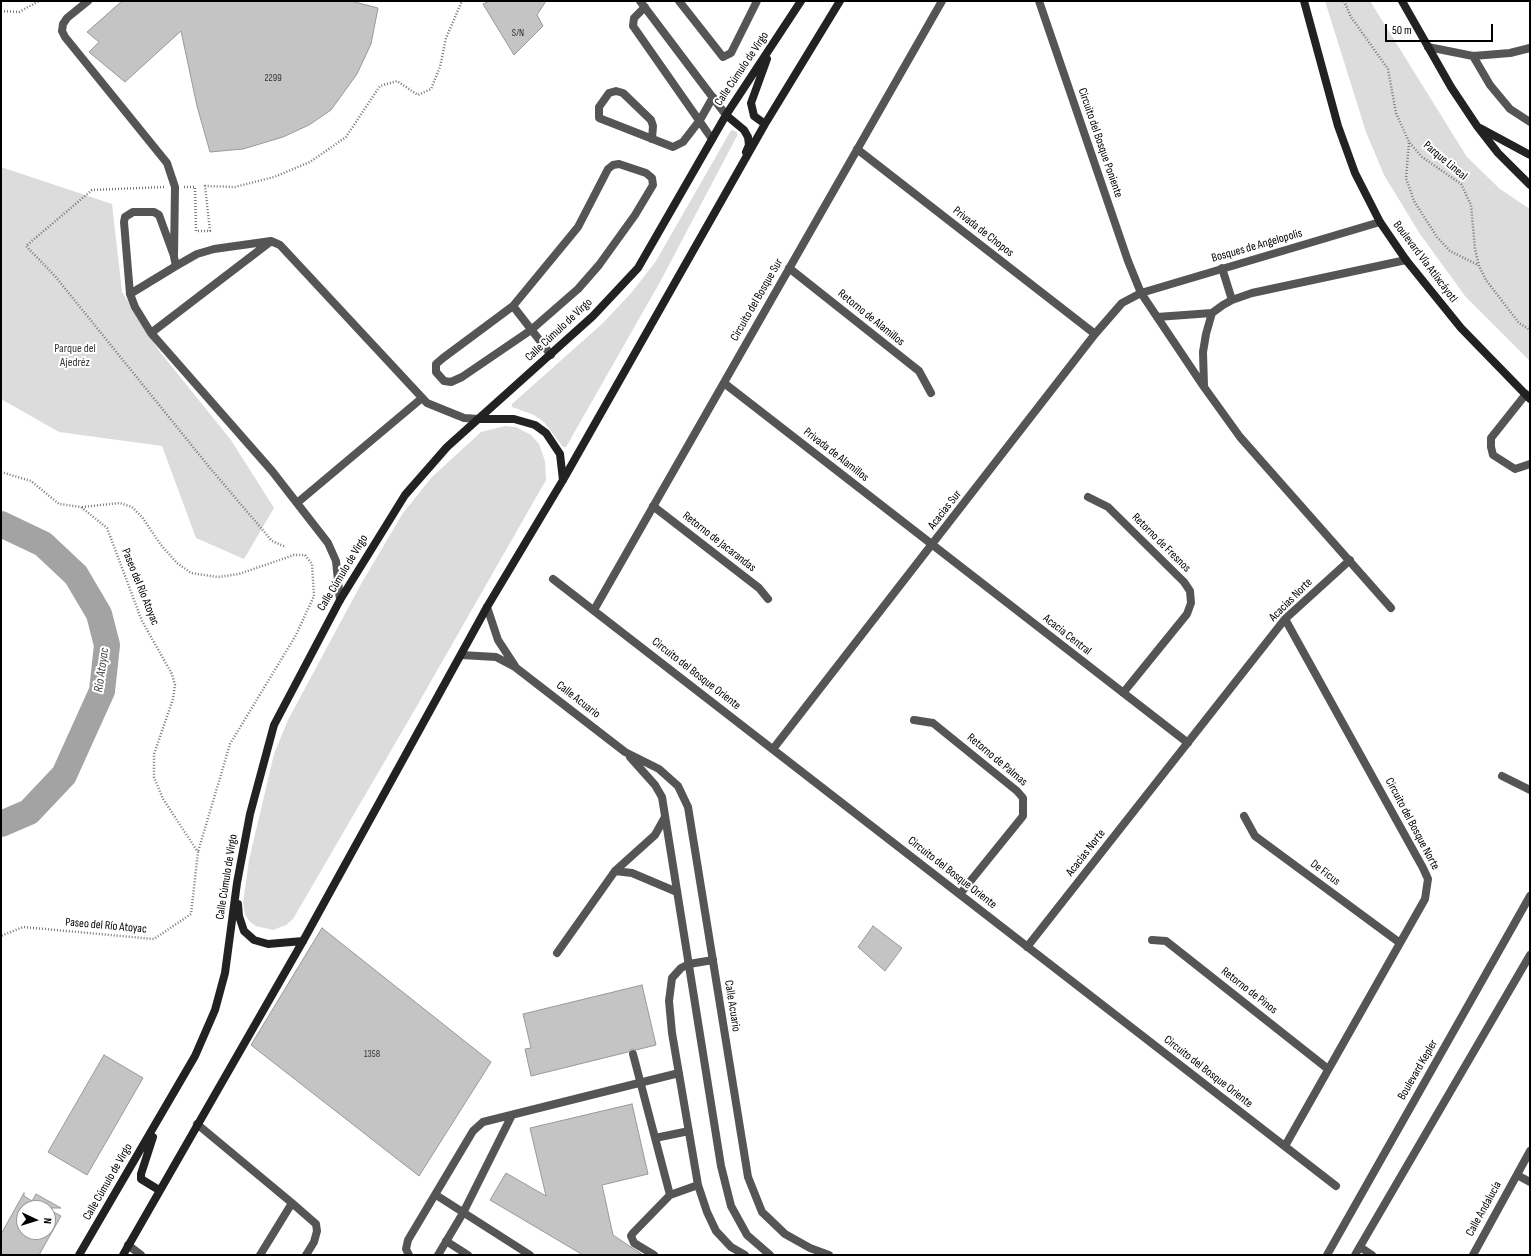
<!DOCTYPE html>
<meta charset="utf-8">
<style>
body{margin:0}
#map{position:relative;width:1531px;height:1256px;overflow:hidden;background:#fff;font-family:"Sofia Sans Condensed",sans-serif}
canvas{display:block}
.frame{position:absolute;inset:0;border:2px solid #000;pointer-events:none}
.north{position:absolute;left:16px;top:1200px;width:40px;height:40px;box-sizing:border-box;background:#fff;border:1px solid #999;border-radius:50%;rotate:94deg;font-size:11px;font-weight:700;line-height:16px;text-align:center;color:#000}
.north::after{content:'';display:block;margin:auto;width:14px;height:18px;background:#000;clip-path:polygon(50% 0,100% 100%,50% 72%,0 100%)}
.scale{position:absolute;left:1385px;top:24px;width:108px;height:18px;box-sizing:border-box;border:2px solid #000;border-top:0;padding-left:5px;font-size:12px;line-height:14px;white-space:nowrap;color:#000;-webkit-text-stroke:3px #fff;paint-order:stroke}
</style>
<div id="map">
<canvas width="1531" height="1256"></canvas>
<div class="frame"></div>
<div class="north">N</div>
<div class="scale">50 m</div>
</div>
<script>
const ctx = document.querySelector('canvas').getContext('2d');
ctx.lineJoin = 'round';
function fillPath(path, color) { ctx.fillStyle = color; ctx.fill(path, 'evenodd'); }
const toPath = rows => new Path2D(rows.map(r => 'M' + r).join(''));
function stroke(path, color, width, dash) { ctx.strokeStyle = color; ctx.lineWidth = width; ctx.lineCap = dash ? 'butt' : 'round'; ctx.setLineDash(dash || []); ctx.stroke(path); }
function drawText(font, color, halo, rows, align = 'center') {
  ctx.font = font + ' "Sofia Sans Condensed",sans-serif'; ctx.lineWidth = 4; ctx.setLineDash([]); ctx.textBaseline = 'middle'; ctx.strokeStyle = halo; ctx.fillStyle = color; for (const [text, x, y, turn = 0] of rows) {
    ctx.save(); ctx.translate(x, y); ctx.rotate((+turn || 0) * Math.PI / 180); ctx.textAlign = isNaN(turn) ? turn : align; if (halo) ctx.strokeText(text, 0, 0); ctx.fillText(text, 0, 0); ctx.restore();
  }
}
const green = toPath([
 [1325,1,1370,1,1467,157,1500,189,1530,209,1530,361,1465,296,1420,234,1384,175,1366,132],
 [732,130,737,132,737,136,660,282,566,447,563,447,544,422,534,415,512,407,512,404,603,323,632,292,656,261,730,132],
 [1,167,112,204,122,292,160,352,231,440,274,508,244,559,196,538,162,446,59,432,1,399],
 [505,426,516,427,531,435,539,444,545,461,546,480,414,711,293,919,286,925,273,930,256,926,250,922,245,915,243,903,249,860,274,754,288,720,361,584,403,513,432,477,481,432]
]);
const river = toPath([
 [1,524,43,544,76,575,99,614,107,645,102,691,64,775,29,812,1,824]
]);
const building = toPath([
 [122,1,351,1,378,8,371,44,357,74,331,110,309,125,283,137,243,149,210,152,197,106,181,31,125,82,89,52,99,42,87,32,122,1],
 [490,1,546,1,537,15,543,26,514,55,483,4,490,1],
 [873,926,902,948,885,971,858,947,873,926],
 [322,928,491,1062,419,1176,251,1045,322,928],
 [642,985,656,1045,636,1050,632,1049,628,1052,531,1076,525,1049,531,1048,523,1014,642,985],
 [104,1055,143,1078,87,1175,48,1152,104,1055],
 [632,1104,648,1174,602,1185,613,1235,643,1255,583,1255,490,1200,506,1173,546,1196,530,1128,632,1104],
 [24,1193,24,1196,32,1201,36,1194,61,1208,24,1208,24,1232,48,1232,48,1209,61,1216,39,1255,1,1255,1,1234,24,1193]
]);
const path = toPath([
 [1344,1,1351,17,1388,69,1396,113,1409,142,1422,157,1461,184,1471,205,1475,249,1479,266,1486,280,1519,323,1530,330],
 [1,11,19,12,39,1],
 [1409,143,1406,178,1414,201,1437,237,1450,251,1478,265],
 [164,187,92,190,26,246,55,276,210,468,272,541,286,547],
 [184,187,195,187,196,231,210,231,205,186,235,187,274,177,310,162,346,137,380,86,397,81,418,95,431,89,440,67,446,38,462,1],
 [1,472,31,481,59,504,81,507,107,528,142,621,172,674,175,685,173,699,154,754,154,777,163,799,198,852,191,914,154,939,23,927,1,936],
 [82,507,120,503,132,507,142,517,161,545,177,563,191,573,218,577,239,574,294,555,305,555,312,564,314,596,296,635,230,744,198,852]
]);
const service = toPath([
 [88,1,67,18,63,24,62,31,65,37,167,163,175,187,174,257,176,266,197,254,214,249,271,241,280,245,427,403,464,418,479,419],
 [640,1,726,115],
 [679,1,723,57,731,53,757,1],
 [645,7,634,18,633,26,712,139],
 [1428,47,1473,56,1510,53,1530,48],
 [1473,56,1490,85,1510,109,1530,122],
 [652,139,653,126,651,120,623,93,616,91,609,93,599,107,599,118,673,147,683,142,700,120,713,97],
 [619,164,646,173,652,178,653,185,635,215,599,265,578,289,531,330,462,377,451,382,444,381,436,372,436,364,443,358,513,306,578,227,608,169,613,165,619,164],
 [174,256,159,215,154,212,133,212,125,217,124,222,130,294,135,307,151,333,272,471,328,543,336,561,340,600],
 [130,294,176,266],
 [513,306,551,355],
 [151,333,270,242],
 [1526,394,1491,438,1491,447,1493,455,1515,469,1530,464],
 [297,503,422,398],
 [1502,776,1530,790],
 [615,871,632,873,677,892],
 [557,953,615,871,655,835,665,817],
 [713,960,689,964,681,968,672,978,669,1001,672,1033,698,1185,707,1212,716,1231,731,1247,745,1255],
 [633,1054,670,1195],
 [197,1124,292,1203,260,1255],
 [655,1138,689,1131],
 [436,1195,530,1255],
 [292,1203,316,1224,317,1231,314,1242,306,1255],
 [446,1241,468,1255],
 [128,1245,141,1255],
 [409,1255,406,1249,408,1240,473,1131,483,1122,679,1073],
 [438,1255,463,1213,512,1115],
 [654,1255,634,1243,631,1236,633,1233,670,1195,698,1185]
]);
const minor = toPath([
 [1039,1,1128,261,1141,293,1204,387,1240,437,1391,608],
 [857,149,1095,334],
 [789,268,919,371,931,393],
 [1222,268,1232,300],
 [1157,317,1212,313],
 [724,383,1188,743],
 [1204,386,1203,352,1206,334,1212,313,1223,305,1232,300,1252,293,1406,260],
 [1088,497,1108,507,1184,582,1190,591,1191,603,1187,614,1123,693],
 [653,506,759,588,768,599],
 [553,579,1336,1186],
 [594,610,942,1],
 [914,720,933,723,1017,791,1023,798,1023,816,960,894],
 [773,749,1095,334,1122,303,1141,293,1380,222],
 [1244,816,1255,836,1400,943],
 [1152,940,1166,941,1328,1069],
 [1027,947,1285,619,1350,560],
 [1285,1146,1425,899,1428,879,1423,868,1285,619],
 [1517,1175,1530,1182],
 [1360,1247,1372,1255],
 [1473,1255,1530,1151]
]);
const tertiary = toPath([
 [487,607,498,640,515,666],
 [461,655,496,657,515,667,625,752,659,769,678,786,688,807,748,1177,762,1212,785,1234,810,1248,829,1255],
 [630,757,655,785,662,797,721,1166,731,1206,747,1235,770,1255],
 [1327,1255,1530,896],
 [1355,1255,1530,955]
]);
const secondary = toPath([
 [1304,1,1338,126,1355,173,1380,222,1406,260,1461,328,1530,399],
 [1402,1,1451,87,1477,126,1498,153,1530,185],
 [726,115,744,130,748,137,749,145,746,152],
 [765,124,754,116,751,103,767,59],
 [1480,128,1530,155],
 [479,419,514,419,535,425,546,433,560,454,563,480],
 [238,904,239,916,244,931,254,940,268,944,303,941],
 [153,1137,141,1174,141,1179,159,1190],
 [79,1255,195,1056,215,1010,225,973,237,883,250,814,274,725,340,600,405,495,447,447,593,316,638,268,726,115,801,1],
 [123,1255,303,941,487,607,563,480,765,124,840,1]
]);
const numberNames = [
 ["S/N",518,33],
 ["2299",273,78],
 ["1358",372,1054]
];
const streetNames = [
 ["Calle Cúmulo de Virgo",742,69,-56],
 ["Circuito del Bosque Poniente",1100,143,71],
 ["Parque Lineal",1445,161,40],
 ["Privada de Chopos",983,232,38],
 ["Bosques de Angelopolis",1257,246,-16],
 ["Boulevard Vía Atlixcáyotl",1425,262,53],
 ["Circuito del Bosque Sur",757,300,-60],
 ["Retorno de Alamillos",871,318,39],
 ["Calle Cúmulo de Virgo",559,330,-43],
 ["Privada de Alamillos",836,455,38],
 ["Acacias Sur",945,510,-52],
 ["Retorno de Jacarandas",719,542,38],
 ["Retorno de Fresnos",1161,543,45],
 ["Calle Cúmulo de Virgo",343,573,-59],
 ["Paseo del Río Atoyac",140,587,68],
 ["Acacias Norte",1291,600,-45],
 ["Acacia Central",1067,635,38],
 ["Circuito del Bosque Oriente",696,674,38],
 ["Calle Acuario",578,700,38],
 ["Retorno de Palmas",997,760,40],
 ["Circuito del Bosque Norte",1412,824,62],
 ["Acacias Norte",1086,853,-52],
 ["Circuito del Bosque Oriente",952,873,38],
 ["De Ficus",1325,873,37],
 ["Calle Cúmulo de Virgo",227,877,-81],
 ["Paseo del Río Atoyac",106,926,5],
 ["Retorno de Pinos",1249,991,38],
 ["Calle Acuario",732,1006,81],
 ["Boulevard Kepler",1418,1070,-60],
 ["Circuito del Bosque Oriente",1208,1072,38],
 ["Calle Cúmulo de Virgo",108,1182,-60],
 ["Calle Andalucía",1484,1209,-61]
];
const parkNames = [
 ["Parque del",75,349],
 ["Ajedréz",75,363]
];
const waterNames = [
 ["Río Atoyac",102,670,-82]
];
fillPath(green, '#dcdcdc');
stroke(river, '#a3a3a3', 26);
fillPath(building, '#c4c4c4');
stroke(building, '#999', 1);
stroke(path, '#777', 2.5, [1, 2]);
stroke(service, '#555', 8);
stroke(minor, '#555', 8);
stroke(tertiary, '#555', 8);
stroke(secondary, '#222', 8);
drawText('10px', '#313131', null, numberNames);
drawText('12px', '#000', '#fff', streetNames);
drawText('12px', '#333', '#fff', parkNames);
drawText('italic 13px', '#444', '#fff', waterNames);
</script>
